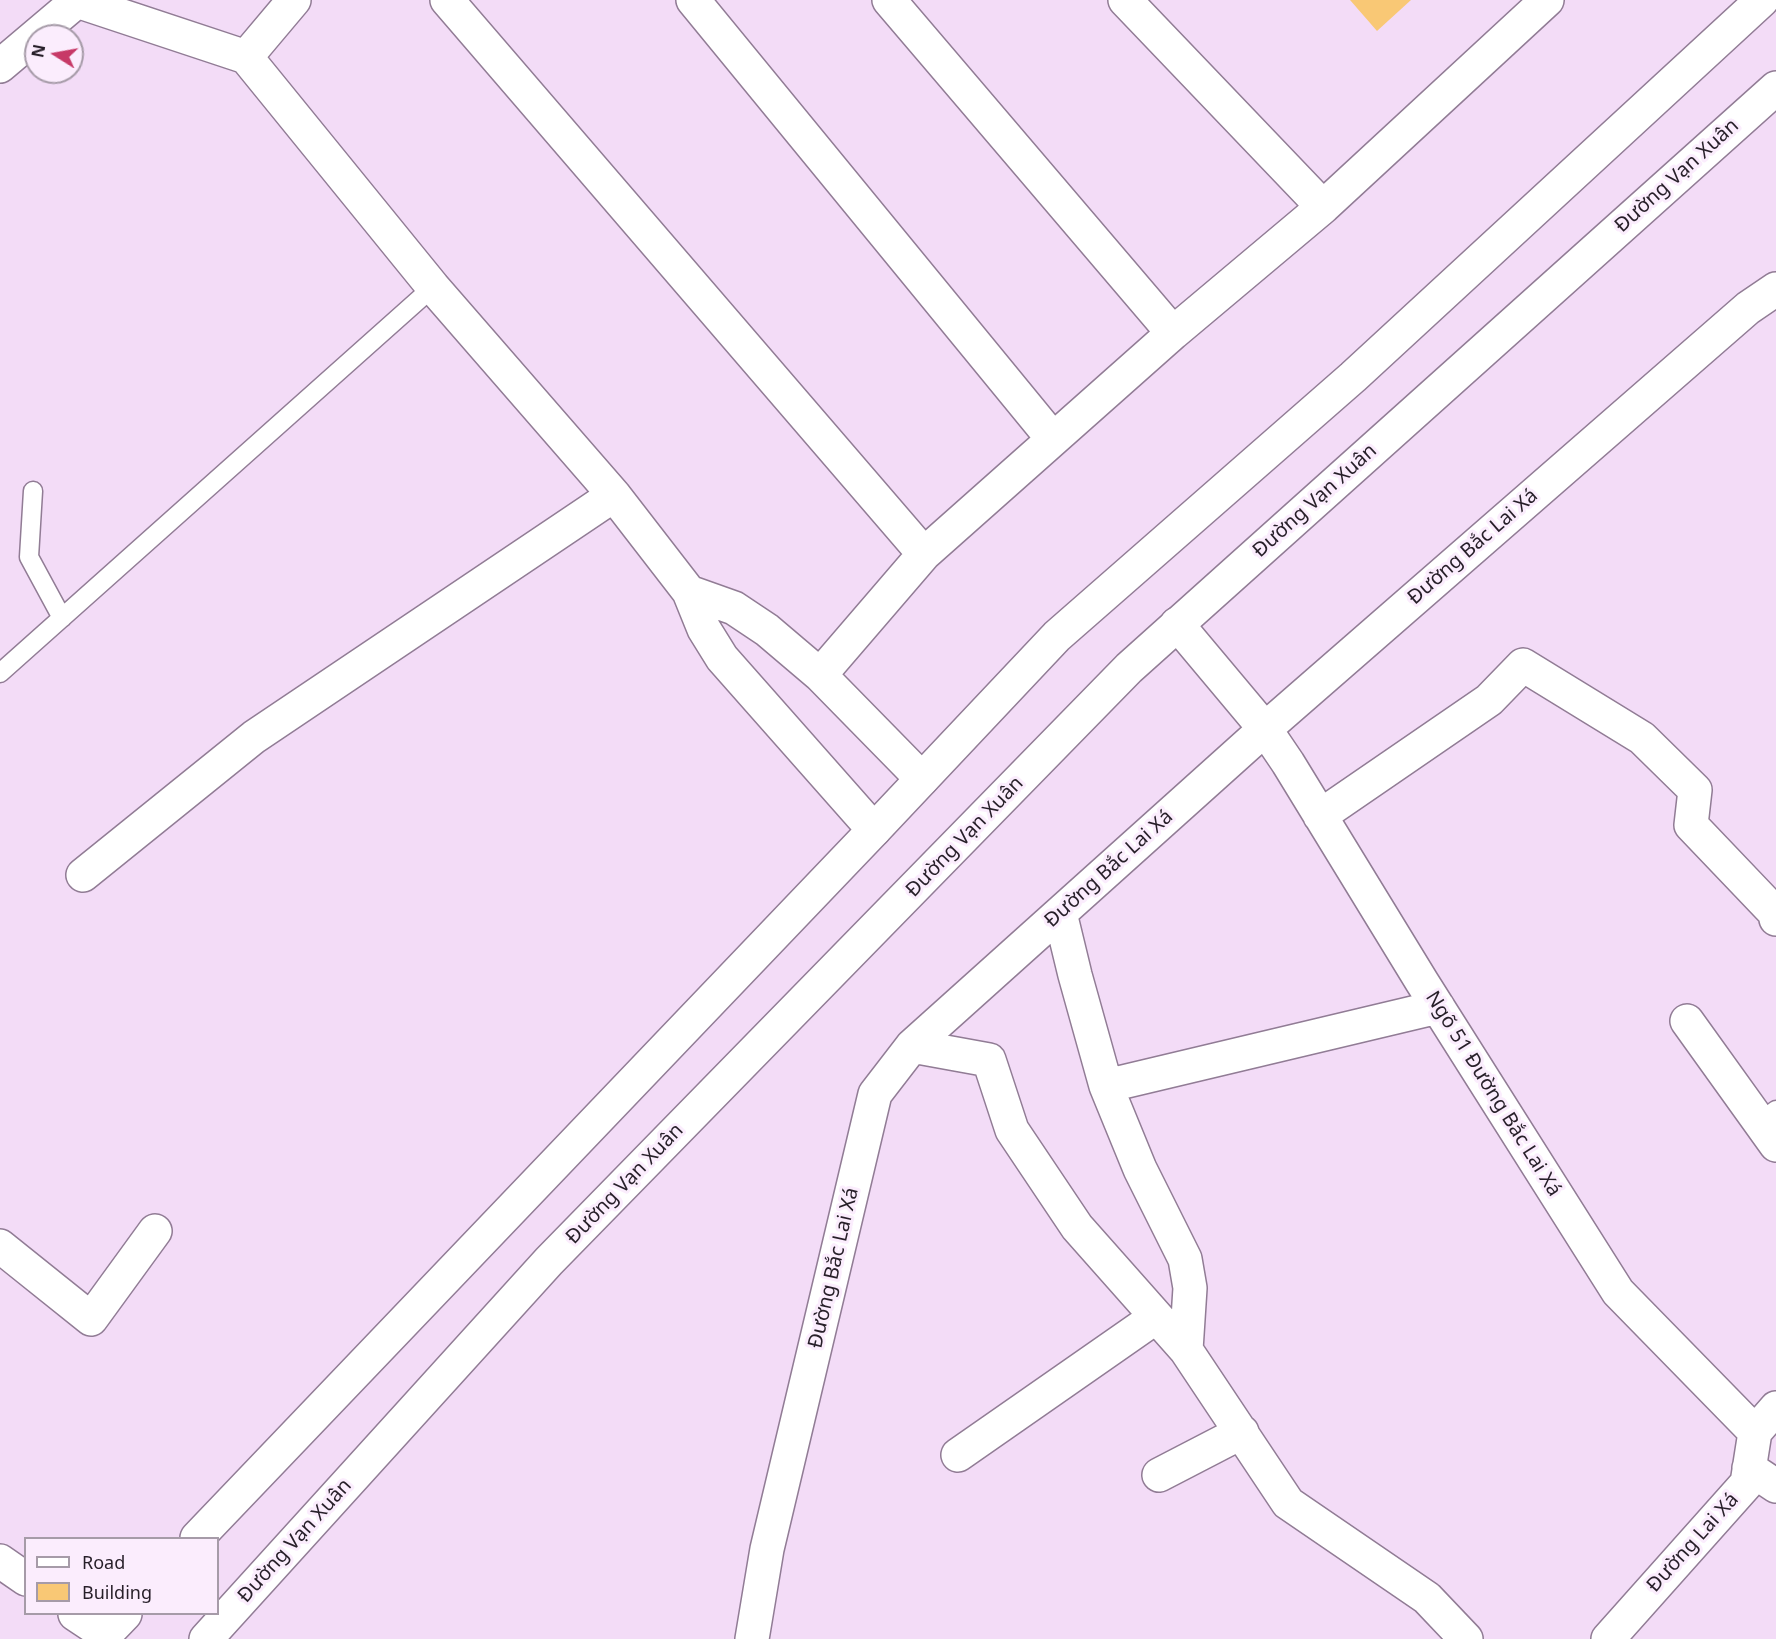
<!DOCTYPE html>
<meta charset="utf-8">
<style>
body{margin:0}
#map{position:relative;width:1776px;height:1639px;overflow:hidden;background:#f3dcf7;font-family:"Noto Sans",sans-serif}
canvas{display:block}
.legend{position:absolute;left:24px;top:1537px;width:195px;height:78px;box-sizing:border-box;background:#fbedfd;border:2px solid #a69ba8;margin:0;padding:8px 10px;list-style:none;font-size:18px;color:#271f29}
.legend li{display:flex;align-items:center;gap:12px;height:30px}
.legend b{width:30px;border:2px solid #a69ba8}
.north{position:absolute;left:24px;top:24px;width:60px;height:60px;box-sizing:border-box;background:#fbedfd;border:2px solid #a69ba8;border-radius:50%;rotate:281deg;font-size:16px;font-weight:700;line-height:24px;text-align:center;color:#271f29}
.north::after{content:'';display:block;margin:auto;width:21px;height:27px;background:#c73967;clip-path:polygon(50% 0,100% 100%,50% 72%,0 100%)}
</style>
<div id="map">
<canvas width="1776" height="1639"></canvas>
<ul class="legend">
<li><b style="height:8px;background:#fff"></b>Road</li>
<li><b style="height:16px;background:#f9c875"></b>Building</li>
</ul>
<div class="north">N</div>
</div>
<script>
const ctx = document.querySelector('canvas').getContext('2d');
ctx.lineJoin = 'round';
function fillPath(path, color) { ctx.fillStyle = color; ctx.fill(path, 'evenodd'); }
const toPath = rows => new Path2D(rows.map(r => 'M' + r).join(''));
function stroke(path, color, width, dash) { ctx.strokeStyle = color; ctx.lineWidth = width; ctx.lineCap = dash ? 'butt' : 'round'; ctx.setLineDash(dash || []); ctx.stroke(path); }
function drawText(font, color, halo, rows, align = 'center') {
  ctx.font = font + ' "Noto Sans",sans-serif'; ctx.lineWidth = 6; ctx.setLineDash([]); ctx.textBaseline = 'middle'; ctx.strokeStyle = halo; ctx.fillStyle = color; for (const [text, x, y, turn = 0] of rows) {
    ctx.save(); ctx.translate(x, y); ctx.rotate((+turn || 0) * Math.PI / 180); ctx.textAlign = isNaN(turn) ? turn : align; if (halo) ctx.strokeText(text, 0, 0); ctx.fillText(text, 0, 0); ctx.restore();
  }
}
const building = toPath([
 [1350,0,1411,0,1377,31]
]);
const lane = toPath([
 [33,491,29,557,62,618],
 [0,673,433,287],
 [1759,1123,1776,1110]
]);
const street = toPath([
 [447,0,924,554],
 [693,0,1053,439],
 [889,0,1173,333],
 [1125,0,1323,207],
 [246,57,294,0],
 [0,66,77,1,246,57,433,287,614,495,689,592,704,629,722,658,874,830],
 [689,592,734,608,767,630,820,675,922,779],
 [1177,624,1265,729,1288,763,1422,982,1618,1292,1755,1432],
 [820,675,924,554,1173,333,1323,207,1547,0],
 [1320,816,1489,700,1523,665,1642,738,1695,790,1691,825,1776,914,1776,919],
 [83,875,254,737,614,495],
 [1060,913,1075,975,1106,1086,1438,1007],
 [1687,1021,1776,1145],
 [912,1046,989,1060,1012,1130,1077,1227,1186,1350,1288,1503,1427,1598,1466,1639],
 [1106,1086,1140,1169,1185,1259,1190,1288,1186,1350],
 [0,1246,91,1319,155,1231],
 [958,1455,1156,1317],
 [1749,1468,1776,1486],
 [1159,1475,1242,1432],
 [0,1561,26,1579],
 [75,1614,105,1634],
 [752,1639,767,1549,875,1094,912,1046,1265,729,1748,308,1776,289],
 [1608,1639,1747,1483,1755,1432,1776,1408]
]);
const highway = toPath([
 [197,1538,874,830,1057,636,1353,377,1762,0],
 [101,1639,125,1614],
 [206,1639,549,1261,1129,668,1776,88]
]);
const streetNames = [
 ["Đường Vạn Xuân",1677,176,-42],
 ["Đường Vạn Xuân",1315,501,-42],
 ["Đường Bắc Lai Xá",1473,547,-41],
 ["Đường Vạn Xuân",965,837,-46],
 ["Đường Bắc Lai Xá",1109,869,-42],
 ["Ngõ 51 Đường Bắc Lai Xá",1493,1094,58],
 ["Đường Vạn Xuân",625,1184,-46],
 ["Đường Bắc Lai Xá",834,1268,-77],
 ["Đường Vạn Xuân",295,1541,-48],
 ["Đường Lai Xá",1693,1543,-48]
];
fillPath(building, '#f9c875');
stroke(lane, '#917c95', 21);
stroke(street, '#917c95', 36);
stroke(highway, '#917c95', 36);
stroke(lane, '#fff', 18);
stroke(street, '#fff', 33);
stroke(highway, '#fff', 33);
drawText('20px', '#271f29', '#fbedfd', streetNames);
</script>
